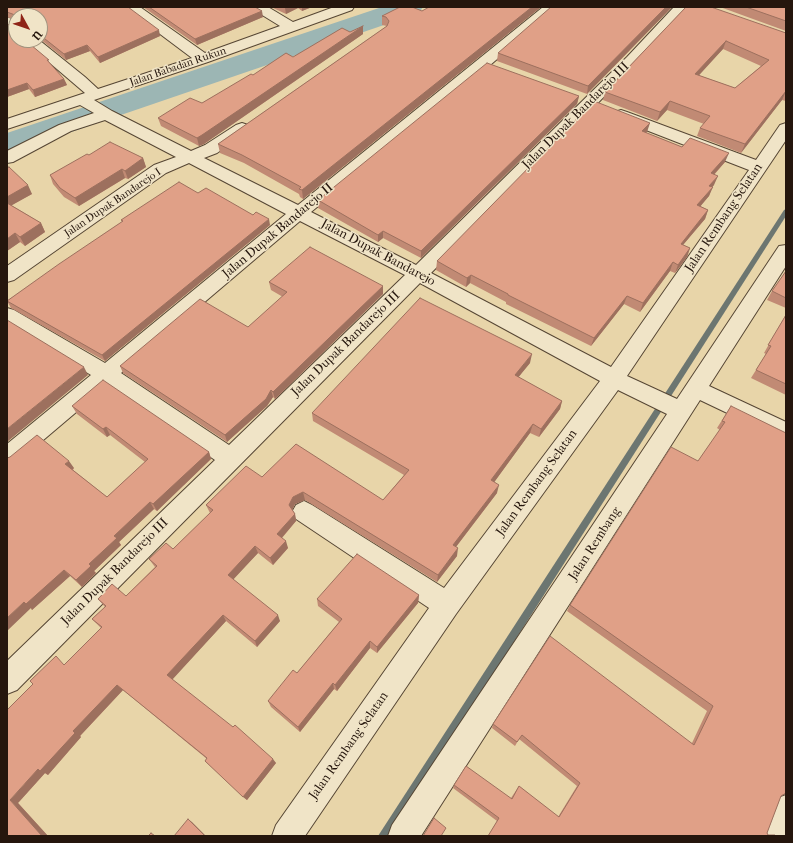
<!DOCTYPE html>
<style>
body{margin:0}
#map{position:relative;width:793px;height:843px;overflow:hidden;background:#e8d5a9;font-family:"IM FELL French Canon",serif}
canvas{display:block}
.frame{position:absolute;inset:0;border:8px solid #25160d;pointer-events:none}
.north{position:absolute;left:8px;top:8px;width:40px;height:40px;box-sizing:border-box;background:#f0e4c7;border:1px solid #9f927d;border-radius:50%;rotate:130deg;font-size:11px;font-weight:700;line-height:16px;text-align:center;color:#25160d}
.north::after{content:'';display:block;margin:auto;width:14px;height:18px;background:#8f2418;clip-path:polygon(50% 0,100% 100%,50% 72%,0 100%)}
</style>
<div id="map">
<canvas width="793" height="843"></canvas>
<div class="frame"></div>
<div class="north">U</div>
</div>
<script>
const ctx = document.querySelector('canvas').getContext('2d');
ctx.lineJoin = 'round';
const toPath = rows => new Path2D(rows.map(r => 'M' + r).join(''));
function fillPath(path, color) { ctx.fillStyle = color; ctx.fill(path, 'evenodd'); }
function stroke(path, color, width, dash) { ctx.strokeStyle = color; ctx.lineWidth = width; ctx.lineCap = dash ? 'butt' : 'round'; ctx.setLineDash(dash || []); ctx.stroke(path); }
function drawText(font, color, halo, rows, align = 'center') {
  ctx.font = font + ' "IM FELL French Canon",serif'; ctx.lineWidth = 3; ctx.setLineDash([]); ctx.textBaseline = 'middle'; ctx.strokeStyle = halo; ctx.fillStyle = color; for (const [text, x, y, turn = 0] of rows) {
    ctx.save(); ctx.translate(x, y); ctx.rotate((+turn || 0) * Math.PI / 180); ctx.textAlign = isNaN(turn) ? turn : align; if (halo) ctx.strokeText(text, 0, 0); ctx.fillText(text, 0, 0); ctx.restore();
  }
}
const stream = toPath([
 [786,209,786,216,390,836,378,836,784,210,786,209]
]);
const river = toPath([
 [382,7,423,7,419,13,7,154,7,133,382,7]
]);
const street = toPath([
 [124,7,140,7,205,53,280,26,254,10,252,7,268,7,293,22,334,7,354,7,352,10,208,62,94,100,112,111,191,151,205,145,236,125,242,123,248,125,250,128,248,131,217,153,204,158,298,205,543,7,558,7,489,66,311,212,416,265,627,57,674,7,689,7,637,63,431,273,611,367,749,170,615,118,613,115,615,112,621,110,627,112,756,160,780,125,786,123,786,140,627,376,677,399,779,246,786,245,786,266,709,386,786,422,786,441,700,400,421,836,388,836,392,825,667,414,618,390,456,614,305,836,272,836,276,825,429,608,296,519,292,512,296,505,304,501,312,505,444,588,600,381,420,283,17,690,7,694,7,661,215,460,107,386,15,464,7,467,7,444,91,375,7,324,7,308,14,310,105,363,286,214,189,163,166,173,14,280,7,282,7,266,154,165,176,157,105,120,71,131,13,162,7,163,7,151,59,125,94,113,80,105,7,129,7,119,85,93,23,40,39,40,85,77,98,89,192,58,124,7],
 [300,221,405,275,229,445,121,373,300,221],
 [7,17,16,21,16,32,7,28,7,17],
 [786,795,786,836,761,836,775,799,786,795]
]);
const wall = toPath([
 [7,7,160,36,100,63,90,51,66,60,40,39,40,16,16,16,16,40,50,64,64,79,67,85,35,97,29,89,7,97,7,24,15,27,15,20,7,17],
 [143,7,255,7,263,17,197,45],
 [271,7,312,7,302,11,298,8,286,14],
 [429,7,541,7,303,199,300,197,299,194,244,163,220,153,218,144,387,26,382,25,382,16,422,11],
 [672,7,587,94,497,61,498,53],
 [686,7,786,33,786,101,782,100,741,153,697,136,700,128,704,124,667,110,657,121,603,100,605,92],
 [723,49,761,66,735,88,698,75],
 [720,7,786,7,786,31],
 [350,32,363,34,204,144,199,146,161,126,158,118,202,103,253,75,293,57],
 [579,96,577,104,421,258,383,238,378,242,318,208,318,200],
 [647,132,646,133,682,147,725,162,714,175,714,185,712,187,709,196,700,206,708,210,705,219,683,245,690,248,687,257,675,273,670,271,640,312,624,304,591,346,506,304,506,302,470,283,466,287,436,270,437,261],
 [89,155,143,158,146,167,128,179,125,178,79,206,64,197,53,184,50,175],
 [7,168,32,194,11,205,41,223,45,232,25,246,20,242,7,251],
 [198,193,270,225,105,361,11,308,7,301,122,222,121,220],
 [786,271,786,308,767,300,772,291],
 [269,282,383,294,275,399,273,397,267,406,227,442,123,373,120,366,248,327,283,297,271,290],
 [786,314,786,395,751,378,766,354,764,353],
 [530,363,518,377,562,401,560,409,539,437,530,433,494,482,497,493,456,547,457,556,437,582,305,500,295,504,292,510,295,514,296,521,282,538,288,548,273,565,258,553,233,579,280,621,257,647,226,621,172,679,276,763,247,800,205,761,207,759,123,690,80,736,81,737,48,775,45,773,18,803,48,836,7,836,65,664,101,628,92,619,105,607,98,599,126,596,155,567,149,559,173,549,210,513,206,505,262,477,383,500,404,475,313,421,312,413],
 [72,406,209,452,211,459,157,511,154,509,119,542,121,545,94,571,96,573,82,587,70,576,32,610,31,608,7,458,74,468,73,470,107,497,145,462,110,435,107,437,77,414],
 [731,406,781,796,767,833,768,835,775,836,488,836,497,821,453,788,454,785,511,798,519,786,558,817,577,786,519,739,515,746,492,728,493,724,692,743,707,711,567,611,570,605,698,461,720,430,717,428],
 [419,595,418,603,377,653,370,648,337,691,334,689,300,732,271,707,268,701,297,673,339,622,318,606,317,599]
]);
const shadedWall = toPath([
 [287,7,298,7,298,8,286,14,285,8],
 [302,7,312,7,302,11],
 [532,7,541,7,303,199,302,190],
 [666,7,672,7,587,94,588,86],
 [262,11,263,17,197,45,195,39],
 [363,26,363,34,204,144,199,146,197,138],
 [159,30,160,36,100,63,98,57],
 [726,41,723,49,692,83,695,74],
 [87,45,90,51,66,60,64,54],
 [64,79,67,85,35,97,33,90],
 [27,83,29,89,7,97,7,90],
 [786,91,782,100,741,153,745,144],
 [579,96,577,104,421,258,421,251],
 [670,101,667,110,657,121,660,112],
 [650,123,647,132,640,140,642,131],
 [729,153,725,162,707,182,711,173],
 [143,158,146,167,128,179,125,171],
 [122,169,125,178,79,206,75,198],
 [718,176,714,185,705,195,709,186],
 [28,185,32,194,7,208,7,197],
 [713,187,709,196,694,214,697,205],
 [708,210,705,219,677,252,681,244],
 [269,219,270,225,105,361,102,355],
 [41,223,45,232,25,246,20,237],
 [383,231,383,238,378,242,378,235],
 [15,233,20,242,7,251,7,239],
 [690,248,687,257,675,273,678,265],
 [673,262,670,271,640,312,643,303],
 [471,275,470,283,466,287,467,278],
 [383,286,383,294,275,399,273,392],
 [627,296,624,304,591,346,594,338],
 [532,354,530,363,513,384,515,375],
 [84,367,88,375,7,442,7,429],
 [271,390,273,397,267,406,227,442,225,435],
 [562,401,560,409,539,437,541,429],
 [533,424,530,433,490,488,491,480],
 [106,427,110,435,107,437,103,429],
 [209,452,211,459,157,511,153,504],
 [69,461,74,468,70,471,65,464],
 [499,485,497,493,452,552,453,545],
 [303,492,305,500,295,504,291,513,289,505,293,497],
 [150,502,154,509,119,542,121,545,94,571,96,573,82,587,76,580,89,564,114,536],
 [295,514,296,521,279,541,277,534],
 [286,541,288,548,273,565,270,558],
 [255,546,258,553,231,582,228,575],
 [458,548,457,556,437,582,438,575],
 [64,570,70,576,32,610,31,608,7,631,7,618,24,602],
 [419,595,418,603,377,653,377,647],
 [223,615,226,621,172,680,167,675],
 [278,615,280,621,257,647,255,641],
 [370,641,370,648,337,691,335,685],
 [333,683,334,689,300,732,298,727],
 [117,685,123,690,80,736,81,737,48,775,45,773,18,803,48,836,42,836,10,800,73,731],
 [273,759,276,763,247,800,243,797],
 [188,819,192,822,206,836,205,836]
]);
const building = toPath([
 [7,7,128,7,159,30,98,57,87,45,64,54,40,35,40,16,16,16,16,40,25,40,49,60,47,60,64,79,33,90,27,83,7,90,7,24,15,27,15,15,7,12,7,7],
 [149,7,255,7,262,11,195,39,149,7],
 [400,7,412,7,422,11,429,7,532,7,302,190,299,189,301,187,242,155,218,144,387,26,389,21,386,17,382,16,400,7],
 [551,7,666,7,588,86,498,53,551,7],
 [686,7,711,7,786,33,786,91,745,144,700,128,710,116,670,101,660,112,605,92,686,7],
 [726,41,769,60,735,88,695,74,726,41],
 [746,7,786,7,786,21,746,7],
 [363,26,202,135,197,138,158,118,190,98,202,103,251,74,253,75,286,53,293,57,342,28,350,32,363,26],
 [487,63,579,96,421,251,383,231,378,235,318,200,487,63],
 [594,101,650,123,642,131,682,147,690,138,729,153,711,173,718,176,709,186,713,187,697,205,708,210,681,244,690,248,678,265,673,262,643,303,627,296,594,338,508,295,508,294,471,275,467,278,437,261,594,101],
 [110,142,143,158,125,171,122,169,75,198,60,188,50,175,87,154,89,155,110,142],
 [9,167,28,185,7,197,7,168,9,167],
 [179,182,198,193,206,188,253,215,256,212,269,219,102,355,7,301,59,264,123,221,121,220,179,182],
 [7,203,41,223,20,237,15,233,7,239,7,203],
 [310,247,383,286,273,392,271,390,266,399,225,435,120,366,200,299,248,327,287,292,269,282,310,247],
 [786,271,786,298,772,291,786,271],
 [420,298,532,354,515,375,562,401,541,429,533,424,491,480,499,485,453,545,458,548,438,575,303,492,293,497,289,505,295,514,277,534,286,541,270,558,255,546,228,575,278,615,255,641,223,615,167,675,233,727,235,725,273,759,243,797,205,761,207,758,117,685,73,731,75,733,40,771,38,769,10,800,42,836,7,836,7,710,33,684,30,681,56,656,64,665,102,627,92,619,106,606,98,599,112,584,126,596,157,566,149,559,166,543,173,549,213,510,206,505,246,466,262,477,296,444,383,500,409,470,312,413,420,298],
 [786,315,786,384,756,370,771,346,768,345,786,315],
 [7,320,84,367,7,429,7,320],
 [103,380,209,452,153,504,150,502,114,536,117,538,89,564,91,566,76,580,64,570,26,604,24,602,7,618,7,458,10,457,37,435,69,461,65,464,107,497,148,459,106,427,103,429,72,406,103,380],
 [731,406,786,433,786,793,781,796,767,833,768,835,775,835,775,836,488,836,499,818,454,785,466,766,512,799,519,786,559,817,580,783,522,735,517,742,493,724,550,636,694,745,713,706,570,605,671,447,698,461,725,422,722,421,731,406],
 [357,554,419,595,377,647,370,641,335,685,333,683,298,727,268,701,293,670,297,673,342,619,317,599,357,554],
 [434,818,446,828,441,836,418,836,423,836,434,818],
 [188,819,205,836,174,836,188,819],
 [151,833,155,836,148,836,151,833]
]);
const farStreetnames = [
 ["Jalan Babadan Rukun",178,67,-19],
 ["Jalan Dupak Bandarejo I",113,203,-34]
];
const streetNames = [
 ["Jalan Dupak Bandarejo III",576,116,-45],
 ["Jalan Rembang Selatan",724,218,-56],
 ["Jalan Dupak Bandarejo II",278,231,-40],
 ["Jalan Dupak Bandarejo",378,253,28],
 ["Jalan Dupak Bandarejo III",346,344,-44],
 ["Jalan Rembang Selatan",537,483,-54],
 ["Jalan Rembang",595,544,-57],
 ["Jalan Dupak Bandarejo III",115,572,-45],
 ["Jalan Rembang Selatan",349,746,-55]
];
fillPath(stream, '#6c7671');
fillPath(river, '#9cb6b4');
stroke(street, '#564634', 2);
fillPath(street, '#f0e4c7');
fillPath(wall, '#c18a74');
fillPath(shadedWall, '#9d705e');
fillPath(building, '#e0a087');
stroke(building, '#9d705e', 1);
drawText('11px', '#25160d', '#f0e4c7', farStreetnames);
drawText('13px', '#25160d', '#f0e4c7', streetNames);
</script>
